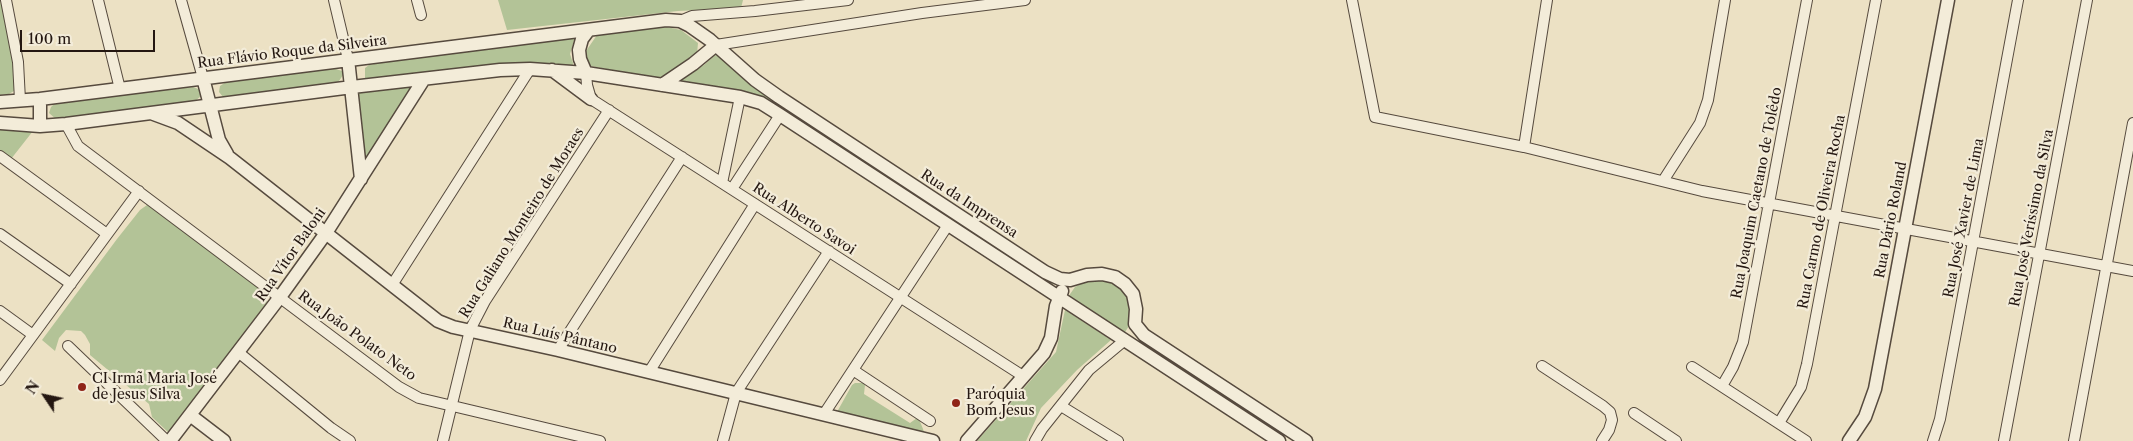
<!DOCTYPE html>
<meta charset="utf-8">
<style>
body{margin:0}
#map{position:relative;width:2133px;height:441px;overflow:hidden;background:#ece1c4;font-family:"Libre Caslon Text",serif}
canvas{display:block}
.north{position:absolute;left:20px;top:371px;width:50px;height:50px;-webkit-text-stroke:4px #f3ecd9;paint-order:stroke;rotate:304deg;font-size:14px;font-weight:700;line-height:20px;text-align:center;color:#241711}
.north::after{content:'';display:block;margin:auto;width:18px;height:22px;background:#241711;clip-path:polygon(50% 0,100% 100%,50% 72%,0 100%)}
.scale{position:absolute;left:20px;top:30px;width:135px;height:22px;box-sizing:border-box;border:2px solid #241711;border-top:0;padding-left:6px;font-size:15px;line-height:18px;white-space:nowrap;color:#241711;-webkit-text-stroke:4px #f3ecd9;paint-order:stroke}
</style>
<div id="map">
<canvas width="2133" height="441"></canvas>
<div class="north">N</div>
<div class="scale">100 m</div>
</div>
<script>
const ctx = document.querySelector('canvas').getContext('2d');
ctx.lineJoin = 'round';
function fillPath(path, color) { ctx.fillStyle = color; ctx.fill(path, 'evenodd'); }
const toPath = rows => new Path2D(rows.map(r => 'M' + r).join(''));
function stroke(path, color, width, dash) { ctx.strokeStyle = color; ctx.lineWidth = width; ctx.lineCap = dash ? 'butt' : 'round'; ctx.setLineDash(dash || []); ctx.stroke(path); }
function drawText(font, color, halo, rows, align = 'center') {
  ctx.font = font + ' "Libre Caslon Text",serif'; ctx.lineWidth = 4.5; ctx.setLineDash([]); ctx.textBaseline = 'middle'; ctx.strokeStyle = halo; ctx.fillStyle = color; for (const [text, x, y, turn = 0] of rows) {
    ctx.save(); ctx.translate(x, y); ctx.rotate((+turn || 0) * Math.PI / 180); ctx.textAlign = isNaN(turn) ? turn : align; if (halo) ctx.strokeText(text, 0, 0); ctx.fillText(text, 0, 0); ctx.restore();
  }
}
const green = toPath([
 [0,0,14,52,16,86,14,91,9,94,0,95],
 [498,0,743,0,741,8,678,11,507,30],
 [662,26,681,30,698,43,697,54,663,80,586,65,584,54,597,35],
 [575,37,570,54,573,63,572,69,365,80,365,68,369,65,401,59],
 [715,55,719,56,740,76,778,103,1054,283,1052,286,771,105,679,86,678,80,704,65],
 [333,68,342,71,343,75,337,84,224,98,219,92,220,86,226,82],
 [416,85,365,164,358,93],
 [193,87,201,90,201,96,194,102,57,120,49,113,51,107,56,102],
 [0,129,33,131,11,159,0,152],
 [147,205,155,205,266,291,267,302,170,434,152,417,149,404,90,355,90,344,85,335,81,331,66,330,59,338,55,351,42,340,117,239,140,210],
 [1090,279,1110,281,1124,290,1131,302,1130,324,1124,334,1068,297,1075,287],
 [1065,310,1111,340,1077,370,1041,408,1026,441,977,441,1056,352],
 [855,383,863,383,865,385,864,394,910,423,917,418,919,419,925,434,837,412,852,385]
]);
const minor = toPath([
 [6,0,18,62,20,100],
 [98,0,120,89],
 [181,0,203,78],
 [334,0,348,59],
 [417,0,421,15],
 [1352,0,1375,117,1524,147,1702,191,2133,271],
 [680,21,692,16,755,11,848,0],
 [716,45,922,13,1025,0],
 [586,73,587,85,591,99,1023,376],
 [66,124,78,146,399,387,419,398,600,441],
 [1524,147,1547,0],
 [0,156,107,234],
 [1663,181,1700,123,1708,100,1725,0],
 [722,183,740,97],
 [732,189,780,115],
 [0,234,71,284],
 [392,285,530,69],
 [0,311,33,335],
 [68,346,167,441],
 [558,350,682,157],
 [238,352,331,428,350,441],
 [1542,366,1603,406,1610,412,1612,420,1609,430,1602,441],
 [1692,367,1806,441],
 [853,370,930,421],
 [649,372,755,204],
 [0,380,139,191],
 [1722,386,1733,367,1743,342,1807,0],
 [1061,406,1118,441],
 [1634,413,1676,441],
 [824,414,948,225],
 [1779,423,1801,387,1807,364,1876,0],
 [443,441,470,330,485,301,609,110],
 [723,441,736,393,829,251],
 [1035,441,1042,429,1089,370,1125,340],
 [1933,441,1940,419,2018,0],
 [2004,441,2087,0],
 [2074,441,2133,123]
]);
const tertiary = toPath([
 [348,59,361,179],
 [552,70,591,99],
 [586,73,580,59,579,50,582,39,588,31],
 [203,78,219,140,227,154],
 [662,85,693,64,716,45],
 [40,99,40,126],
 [0,102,40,99,666,20,680,21,690,26,710,40,755,80,779,97,1045,272,1060,279,1070,280,1087,275,1102,274,1115,277,1125,284,1133,294,1136,309,1135,324,1144,335,1306,441],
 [151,113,178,123,230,158,438,321,453,327,558,350,933,441],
 [0,123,40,126,66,124,352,87,500,70,530,69,586,73,740,97,761,103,780,115,1279,441],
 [190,415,224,441],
 [170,441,280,297,326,233,424,79],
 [967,441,1044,353,1051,338,1056,306,1062,291],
 [1849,441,1865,417,1875,389,1948,0]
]);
const markers = [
 [82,387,5,"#8f2418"],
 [956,403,5,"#8f2418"]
];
const streetNames = [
 ["Rua Flávio Roque da Silveira",292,52,-7],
 ["Rua Joaquim Caetano de Tolêdo",1757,193,-79],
 ["Rua da Imprensa",969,204,33],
 ["Rua Carmo de Oliveira Rocha",1822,212,-79],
 ["Rua José Xavier de Lima",1964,218,-79],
 ["Rua José Veríssimo da Silva",2032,218,-79],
 ["Rua Alberto Savoi",804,219,33],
 ["Rua Dário Roland",1891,220,-79],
 ["Rua Galiano Monteiro de Moraes",522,223,-58],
 ["Rua Vítor Baloni",291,255,-55],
 ["Rua João Polato Neto",357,336,36],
 ["Rua Luís Pântano",560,336,13]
];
const poiNames = [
 ["CI Irmã Maria José",92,379],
 ["de Jesus Silva",92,395],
 ["Paróquia",966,395],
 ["Bom Jesus",966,411]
];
fillPath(green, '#b3c397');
stroke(minor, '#564a3e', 12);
stroke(tertiary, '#564a3e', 15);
stroke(minor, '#f3ecd9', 10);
stroke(tertiary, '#f3ecd9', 12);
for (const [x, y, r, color] of markers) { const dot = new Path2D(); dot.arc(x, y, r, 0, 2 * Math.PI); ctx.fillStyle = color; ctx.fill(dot); stroke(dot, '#f3ecd9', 2); }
drawText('14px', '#241711', '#f3ecd9', streetNames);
drawText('14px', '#241711', '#f3ecd9', poiNames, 'left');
</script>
